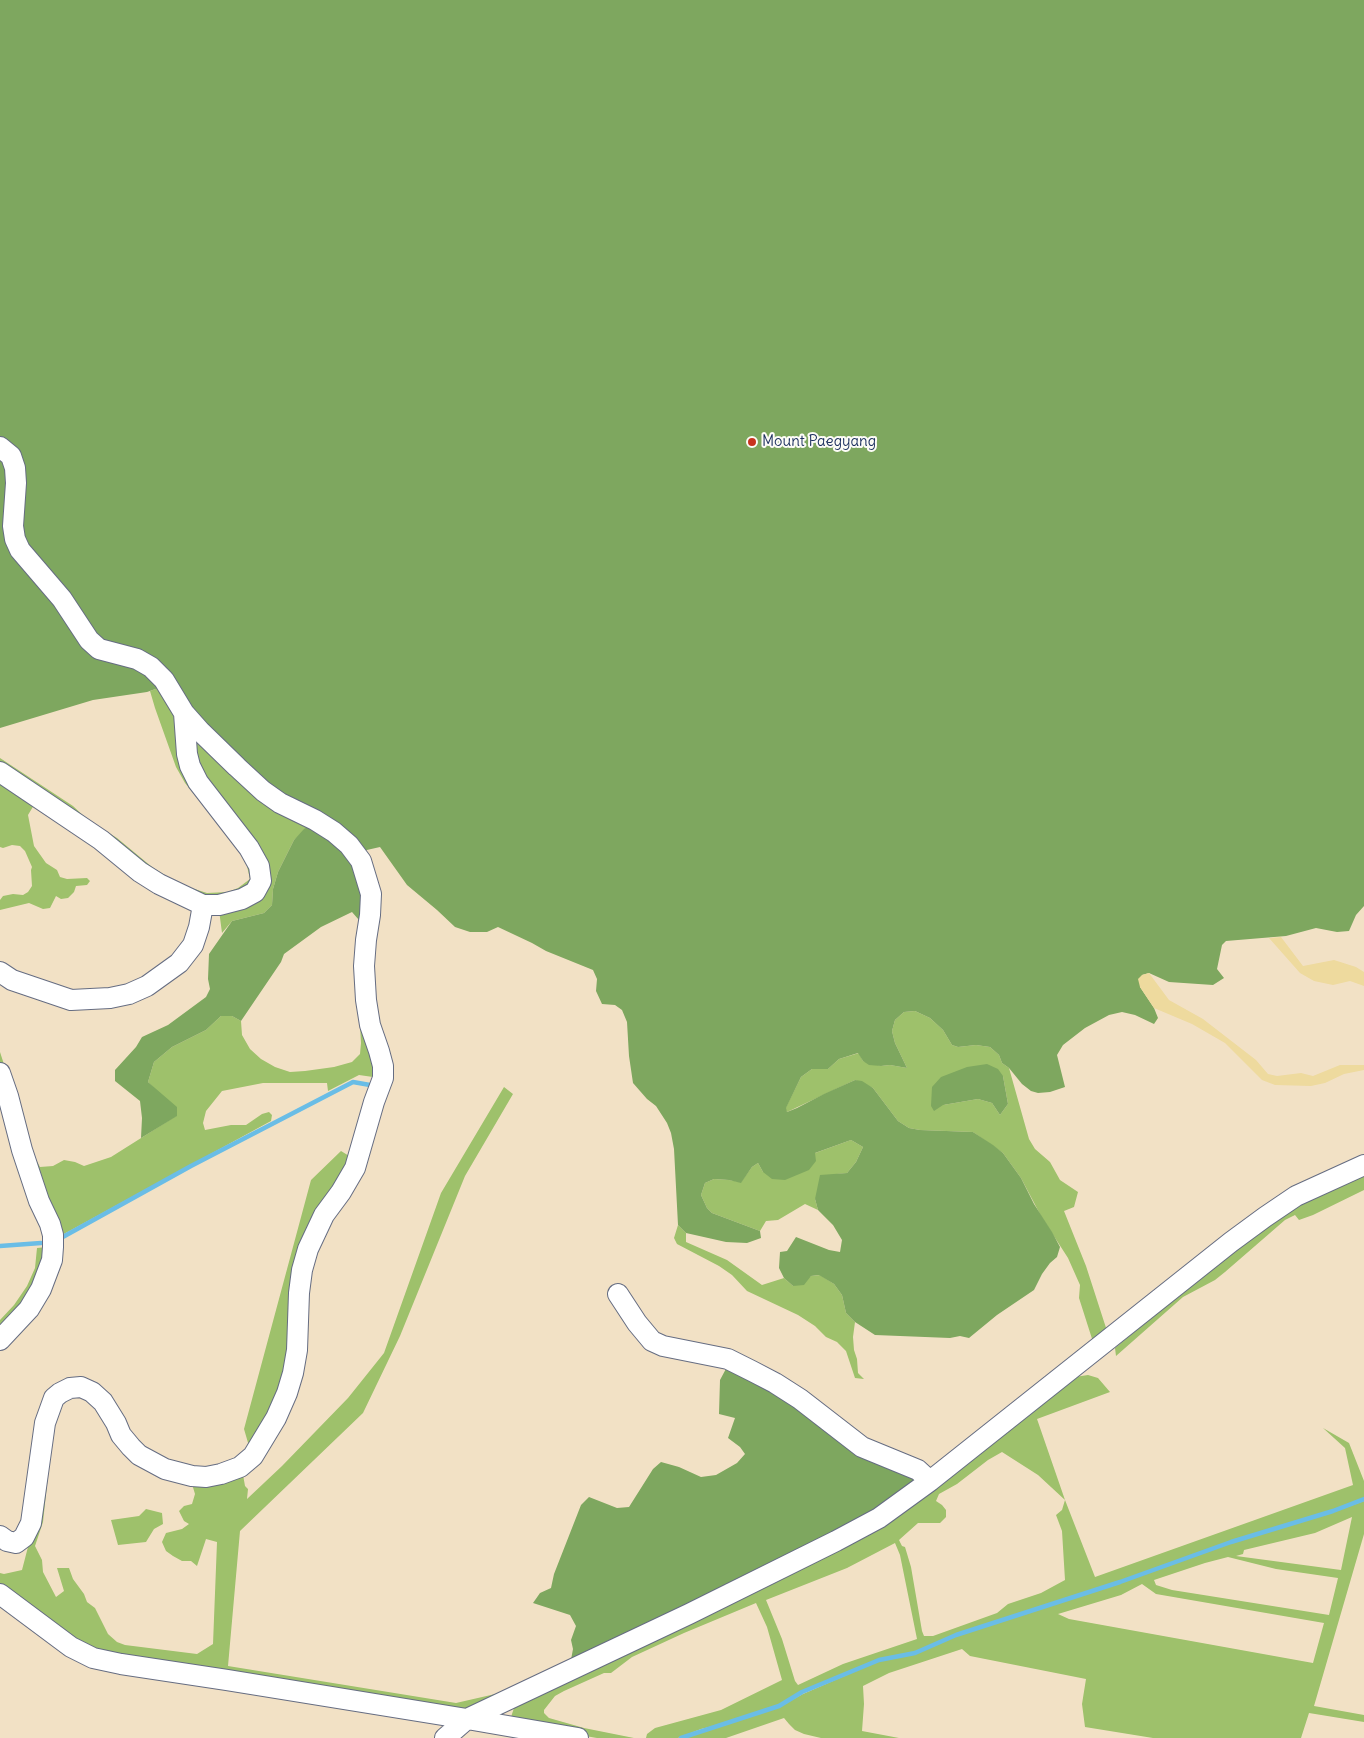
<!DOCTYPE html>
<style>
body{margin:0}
canvas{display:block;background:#f2e1c5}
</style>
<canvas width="1364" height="1738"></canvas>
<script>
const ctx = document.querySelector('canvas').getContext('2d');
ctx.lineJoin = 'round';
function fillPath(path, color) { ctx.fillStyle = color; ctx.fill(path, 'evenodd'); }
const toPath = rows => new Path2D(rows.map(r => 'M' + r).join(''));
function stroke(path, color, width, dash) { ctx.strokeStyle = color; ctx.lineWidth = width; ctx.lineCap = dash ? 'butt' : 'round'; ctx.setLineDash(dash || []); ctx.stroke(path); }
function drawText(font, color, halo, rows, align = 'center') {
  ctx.font = font + ' Delius,sans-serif'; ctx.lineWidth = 4; ctx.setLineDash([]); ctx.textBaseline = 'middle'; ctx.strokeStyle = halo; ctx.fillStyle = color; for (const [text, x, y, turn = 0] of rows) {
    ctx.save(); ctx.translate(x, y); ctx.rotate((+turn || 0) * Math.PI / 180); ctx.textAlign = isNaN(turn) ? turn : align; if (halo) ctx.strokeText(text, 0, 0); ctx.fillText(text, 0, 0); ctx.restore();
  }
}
const green = toPath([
 [164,686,170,696,173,715,181,738,257,881,218,900,184,892,0,767,0,758,73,806,89,821,117,838,152,867,179,884,207,893,228,892,238,888,250,879,246,862,232,841,185,783,176,767,155,708,150,691],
 [192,731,314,823,294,840,278,872,273,889,272,905,264,913,232,921,222,933,219,910,266,882,202,779],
 [0,778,34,805,28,815,34,846,46,863,57,870,60,877,67,879,87,878,90,881,87,885,76,886,74,892,68,898,61,899,56,896,50,908,43,909,29,903,0,910,0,900,3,896,13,894,23,895,28,892,32,886,31,870,32,867,25,851,20,846,12,845,3,848,0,847],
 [359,1008,380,1078,359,1075,328,1091,327,1083,263,1083,222,1091,206,1111,203,1123,205,1130,231,1125,246,1125,262,1114,269,1112,272,1115,271,1121,62,1235,0,1062,0,1052,33,1154,40,1167,53,1166,64,1160,75,1162,84,1166,111,1157,176,1116,159,1093,148,1082,154,1062,172,1047,206,1030,221,1016,232,1016,241,1021,242,1035,250,1049,261,1059,275,1067,290,1072,305,1071,334,1067,352,1062,360,1054,361,1043],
 [915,1011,930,1018,943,1030,952,1045,958,1047,976,1045,990,1047,999,1055,1002,1063,1009,1068,1029,1139,1035,1149,1050,1162,1060,1180,1078,1192,1074,1207,1064,1211,1086,1266,1108,1334,1094,1345,1079,1298,1080,1285,1068,1258,1041,1216,1021,1178,1003,1153,973,1132,920,1130,909,1128,898,1121,873,1088,855,1080,787,1112,785,1109,801,1077,812,1069,828,1069,839,1059,859,1053,863,1061,881,1066,890,1065,907,1068,895,1043,892,1031,895,1020,904,1012],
 [1003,1076,1008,1104,1000,1115,992,1103,978,1099,943,1105],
 [504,1087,513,1094,465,1176,400,1336,363,1413,240,1531,228,1666,456,1703,504,1692,571,1660,570,1665,533,1685,469,1713,441,1710,343,1692,228,1673,212,1668,119,1657,93,1651,0,1585,0,1573,4,1574,22,1570,34,1524,48,1424,56,1400,61,1395,71,1391,80,1390,90,1395,101,1404,113,1424,118,1436,129,1450,137,1458,165,1472,192,1478,206,1480,222,1477,242,1469,245,1486,248,1489,247,1499,282,1466,348,1398,384,1353,441,1193],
 [82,1393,89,1397,99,1407,111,1425,117,1438,129,1454,139,1462,164,1475,192,1484,195,1494,192,1504,184,1506,179,1511,184,1521,189,1524,182,1529,166,1533,162,1542,166,1551,173,1556,182,1561,191,1561,197,1566,206,1539,217,1542,213,1644,197,1654,125,1645,117,1642,108,1634,95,1608,87,1602,84,1594,73,1579,69,1568,57,1568,64,1591,56,1597,43,1572,42,1560,35,1546,43,1522,55,1410,64,1397],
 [851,1140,863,1147,856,1162,847,1173,837,1174,815,1199,818,1210,805,1204,778,1220,766,1221,760,1231,712,1213,707,1208,701,1195,705,1183,714,1179,729,1180,741,1182,752,1167,758,1163,763,1172],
 [341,1151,354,1159,320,1214,289,1372,251,1453,244,1429,311,1180],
 [1364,1172,1364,1190,1313,1215,1299,1220,1295,1215,1285,1220,1225,1272,1215,1280,1183,1297,1116,1356,1115,1348,1198,1279,1282,1214],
 [678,1225,686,1233,686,1242,727,1260,762,1285,784,1278,793,1286,811,1276,820,1275,834,1284,842,1295,846,1313,855,1322,853,1337,854,1350,857,1359,858,1373,864,1379,855,1378,846,1351,837,1342,826,1337,815,1326,798,1315,747,1291,732,1275,719,1266,677,1244,674,1238],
 [47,1247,38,1283,0,1333,0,1320,14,1305,27,1286,35,1268,37,1248],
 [1088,1375,1098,1378,1110,1392,1037,1419,1065,1500,1095,1577,1353,1485,1345,1448,1323,1428,1349,1443,1364,1481,1364,1498,1333,1510,1231,1541,1120,1581,956,1634,915,1652,879,1659,802,1691,778,1705,726,1723,701,1729,678,1738,646,1738,647,1734,655,1728,721,1710,782,1680,767,1627,756,1603,684,1633,632,1657,611,1673,604,1673,564,1691,555,1696,544,1710,544,1713,549,1718,584,1728,634,1738,597,1738,527,1726,511,1717,514,1708,716,1608,1075,1377],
 [1002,1452,1038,1475,1065,1500,1062,1510,1056,1515,1062,1531,1065,1580,1041,1593,1008,1604,997,1613,933,1636,924,1636,922,1631,911,1567,905,1547,902,1546,899,1540,918,1523,940,1523,946,1517,946,1510,942,1505,936,1501,939,1494,957,1484,988,1460],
 [895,1543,900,1555,917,1639,843,1664,798,1685,795,1681,782,1639,766,1600,847,1568],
 [1364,1501,1364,1534,1314,1706,1364,1715,1364,1722,1309,1713,1301,1738,1153,1738,1085,1727,1082,1704,1086,1679,970,1656,962,1649,889,1673,863,1686,864,1704,862,1731,899,1738,821,1738,804,1734,795,1730,789,1724,784,1718,726,1738,685,1738,779,1707,803,1694,879,1661,915,1654,957,1636,1120,1583,1232,1543,1334,1512],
 [1352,1517,1341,1570,1236,1556,1243,1554,1244,1550,1315,1533],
 [1228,1557,1276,1569,1338,1578,1329,1615,1172,1590,1156,1585,1154,1580,1205,1563],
 [1142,1584,1156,1594,1324,1623,1313,1663,1069,1619,1058,1614,1121,1595],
 [146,1509,162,1513,163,1524,154,1529,146,1542,118,1545,111,1520,139,1516]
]);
const forest = toPath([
 [0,0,1364,0,1364,906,1356,915,1349,931,1337,932,1316,928,1286,936,1226,941,1222,945,1217,969,1224,978,1213,985,1169,982,1149,973,1142,975,1140,987,1154,1008,1158,1018,1154,1024,1135,1015,1122,1012,1109,1015,1085,1028,1063,1045,1057,1055,1065,1087,1050,1092,1038,1093,1031,1091,1022,1084,1009,1068,1002,1063,999,1055,990,1047,976,1045,958,1047,952,1045,943,1030,930,1018,915,1011,904,1012,895,1020,892,1031,895,1043,907,1068,890,1065,881,1066,869,1065,863,1061,858,1053,839,1059,828,1069,812,1069,801,1077,786,1108,787,1112,797,1108,824,1094,855,1080,862,1081,873,1088,898,1121,909,1128,920,1130,973,1132,993,1145,1003,1153,1021,1178,1034,1204,1052,1232,1060,1247,1057,1257,1050,1263,1042,1274,1034,1290,997,1315,969,1338,960,1336,950,1338,875,1335,855,1322,846,1313,842,1295,834,1284,819,1275,811,1276,804,1285,793,1286,784,1278,779,1268,780,1252,787,1251,796,1237,829,1250,840,1252,842,1240,833,1225,818,1210,815,1199,820,1175,847,1173,856,1162,863,1147,851,1140,815,1153,816,1161,809,1170,785,1180,772,1179,763,1172,758,1163,752,1167,741,1183,729,1180,714,1179,705,1183,701,1195,707,1208,712,1213,760,1231,761,1238,747,1243,726,1242,686,1233,678,1225,674,1149,671,1133,667,1123,656,1106,647,1099,633,1083,629,1056,627,1022,622,1010,615,1005,602,1004,596,991,597,979,593,970,546,951,532,943,498,927,487,932,470,932,455,927,437,910,407,885,380,847,358,852,282,801,175,693,101,647,22,548,17,495,0,444],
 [0,452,8,458,12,540,118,657,164,686,147,692,93,700,0,728],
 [314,823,358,862,365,927,352,912,321,927,284,954,281,962,241,1021,232,1016,221,1016,206,1030,172,1047,154,1062,148,1082,177,1107,177,1116,141,1138,142,1118,140,1101,115,1081,115,1070,136,1047,142,1037,168,1025,206,997,210,989,208,979,209,954,232,921,264,913,272,905,273,889,278,872,294,840,304,829],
 [987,1064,998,1069,1003,1076,1008,1104,1000,1115,992,1103,978,1099,943,1105,934,1111,931,1106,932,1087,941,1077,967,1067],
 [728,1365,921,1477,901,1497,570,1665,573,1649,571,1640,576,1626,570,1615,533,1603,540,1593,551,1588,554,1574,581,1505,589,1497,617,1508,629,1507,653,1469,661,1462,679,1467,701,1477,716,1475,737,1463,745,1454,740,1447,728,1438,735,1418,719,1414,720,1380]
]);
const sand = toPath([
 [1281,937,1303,966,1334,960,1356,967,1364,972,1364,986,1350,981,1333,985,1314,981,1300,973,1269,938],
 [1149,973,1169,1000,1203,1019,1256,1060,1268,1074,1277,1076,1301,1073,1313,1076,1340,1065,1364,1065,1364,1070,1344,1074,1325,1083,1311,1086,1275,1085,1262,1080,1225,1043,1192,1024,1154,1008,1140,987,1138,979,1142,975]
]);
const stream = toPath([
 [61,1238,191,1166,353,1082,370,1085],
 [0,1246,41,1243],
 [681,1738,779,1706,802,1692,879,1660,915,1653,956,1635,1120,1582,1231,1542,1333,1511,1364,1499]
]);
const minor = toPath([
 [0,447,11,456,15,468,16,483,13,526,15,539,20,550,62,599,89,640,99,649,137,659,151,667,164,680,184,713,200,731,237,767,263,791,280,803,315,820,334,832,349,845,361,861,371,894,370,915,366,940,364,966,366,1000,370,1025,379,1051,383,1066,383,1078,374,1102,355,1168,341,1192,324,1215,308,1249,302,1270,299,1293,297,1350,293,1373,287,1393,276,1418,253,1456,240,1467,221,1474,206,1477,192,1476,165,1469,139,1455,131,1447,121,1435,116,1423,103,1402,92,1392,81,1387,70,1388,60,1393,54,1398,45,1423,31,1523,24,1537,16,1543,7,1541,0,1536],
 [0,772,101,840,140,872,159,884,203,905,219,905,242,899,255,892,261,881,259,866,249,848,198,782,190,766,187,754,184,713],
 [0,972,12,980,71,1000,110,998,129,994,147,986,179,963,193,945,199,927,203,905],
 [0,1073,8,1096,22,1150,39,1201,50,1224,53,1235,53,1247,52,1260,41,1289,29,1309,0,1340],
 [618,1294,637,1323,652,1341,663,1346,728,1359,752,1371,775,1383,800,1399,862,1447,918,1470,930,1481],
 [0,1594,71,1647,93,1658,121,1664,227,1680,467,1719,689,1614,836,1541,879,1518,930,1481,1231,1242,1265,1217,1296,1196,1364,1165],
 [445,1738,467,1719,578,1738]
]);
const markers = [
 [752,442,5,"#c8321e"]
];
const poiNames = [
 ["Mount Paegyang",762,442]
];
fillPath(green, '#9ec16b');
fillPath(forest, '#7ea75f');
fillPath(sand, '#eeda9e');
stroke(stream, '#6abde6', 4.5);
stroke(minor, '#666d82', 22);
stroke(minor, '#fff', 20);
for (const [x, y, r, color] of markers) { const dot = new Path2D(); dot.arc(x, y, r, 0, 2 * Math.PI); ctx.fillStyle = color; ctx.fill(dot); stroke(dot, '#fdfcf7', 2); }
drawText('15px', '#1b2f5e', '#fdfcf7', poiNames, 'left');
</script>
